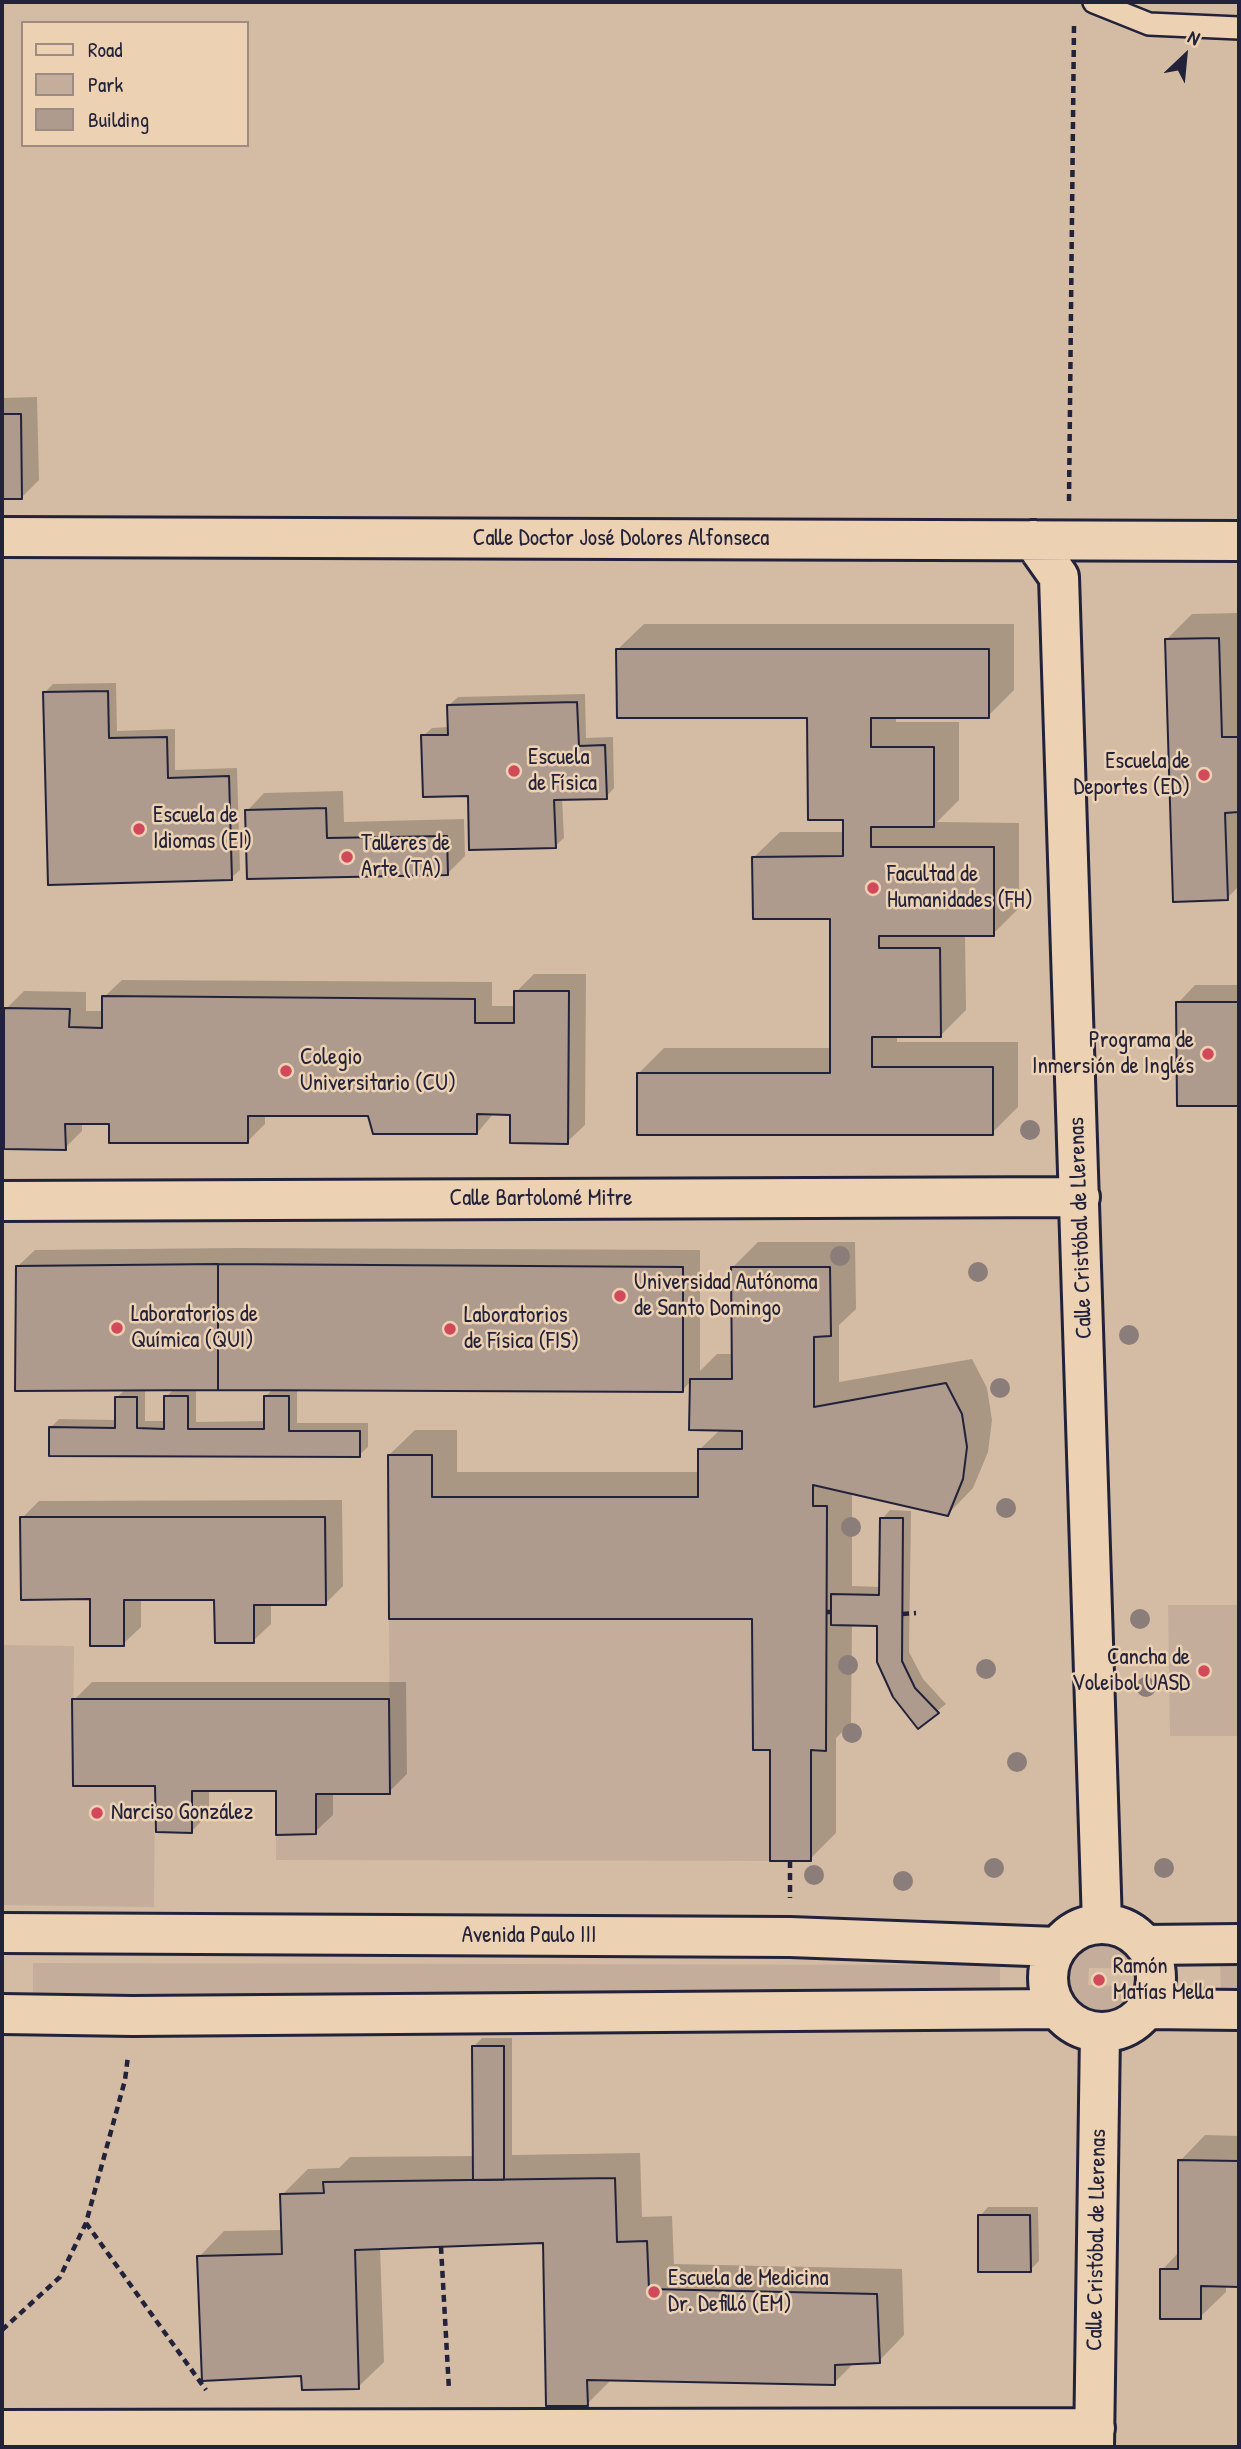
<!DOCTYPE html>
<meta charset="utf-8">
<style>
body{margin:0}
#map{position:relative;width:1241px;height:2449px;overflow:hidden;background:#e4caae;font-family:"Patrick Hand",sans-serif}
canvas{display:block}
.frame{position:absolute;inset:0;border:4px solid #22223b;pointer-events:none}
.legend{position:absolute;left:21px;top:21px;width:228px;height:126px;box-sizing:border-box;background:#ecd1b3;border:2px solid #9b8b83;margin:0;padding:9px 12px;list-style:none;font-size:21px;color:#22223b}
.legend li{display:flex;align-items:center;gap:14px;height:35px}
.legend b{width:35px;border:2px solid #9b8b83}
.north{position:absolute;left:1150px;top:21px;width:70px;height:70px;-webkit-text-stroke:5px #ecd1b3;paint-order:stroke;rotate:26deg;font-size:19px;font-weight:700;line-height:28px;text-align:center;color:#22223b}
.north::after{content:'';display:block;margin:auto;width:24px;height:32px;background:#22223b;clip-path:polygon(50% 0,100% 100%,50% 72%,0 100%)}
</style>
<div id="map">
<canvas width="1241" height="2449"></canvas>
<div class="frame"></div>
<ul class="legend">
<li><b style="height:9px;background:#ecd1b3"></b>Road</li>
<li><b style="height:19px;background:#c4ae9b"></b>Park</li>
<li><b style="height:19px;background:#ae9b8e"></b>Building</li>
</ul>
<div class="north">N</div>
</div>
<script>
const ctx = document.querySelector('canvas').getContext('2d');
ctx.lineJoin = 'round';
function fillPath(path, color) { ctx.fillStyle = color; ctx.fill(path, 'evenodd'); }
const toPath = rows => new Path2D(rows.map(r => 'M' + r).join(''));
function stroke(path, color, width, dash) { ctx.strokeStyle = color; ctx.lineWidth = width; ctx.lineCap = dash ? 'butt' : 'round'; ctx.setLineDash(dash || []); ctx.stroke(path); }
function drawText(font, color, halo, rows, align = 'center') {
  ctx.font = font + ' "Patrick Hand",sans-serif'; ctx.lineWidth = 5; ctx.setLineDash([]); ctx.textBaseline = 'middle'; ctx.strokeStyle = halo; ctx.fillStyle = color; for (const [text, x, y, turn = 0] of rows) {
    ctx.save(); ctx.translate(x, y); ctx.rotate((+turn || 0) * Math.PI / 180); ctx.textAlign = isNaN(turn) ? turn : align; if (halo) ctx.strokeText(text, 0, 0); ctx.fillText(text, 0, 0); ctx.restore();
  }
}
const built = toPath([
 [2,2,1239,2,1239,2447,2,2447],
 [23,23,247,23,247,145,23,145]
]);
const green = toPath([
 [1168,1605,1239,1605,1239,1736,1170,1736],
 [389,1619,752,1619,753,1750,770,1750,770,1861,276,1860,276,1835,316,1834,316,1794,390,1793],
 [2,1645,74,1646,73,1785,155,1786,154,1907,2,1905],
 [1120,1929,1136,1939,1148,1952,1154,1969,1089,1968,1088,1985,1155,1987,1149,2004,1137,2018,1122,2028,1104,2031,1088,2029,1073,2022,1061,2011,1054,1996,1051,1980,1053,1964,1071,1937,1085,1930],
 [33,1963,1000,1965,1000,1999,33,1997],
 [1220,1963,1239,1963,1239,1994,1221,1994]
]);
const shadow = toPath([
 [37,397,39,480,22,497,2,497,2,398],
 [1239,613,1239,886,1227,898,1166,640,1192,614],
 [644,624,1014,624,1014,690,988,716,896,716,896,722,959,722,959,800,937,822,1019,823,1019,908,993,934,965,934,966,1010,940,1036,897,1036,897,1042,1018,1042,1018,1107,992,1133,638,1074,664,1048,832,1048,831,917,754,857,780,832,844,832,844,818,809,716,618,649],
 [116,683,117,731,175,729,175,770,237,768,240,870,231,878,44,693,53,684],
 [585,694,586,738,613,737,614,788,606,797,562,798,564,838,555,846,469,795,423,736,432,728,450,727,449,705,458,697],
 [343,791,344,822,464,819,465,856,448,873,248,877,247,811,264,793],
 [534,974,586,974,585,1125,567,1142,512,1113,494,1113,477,1133,369,1114,265,1114,265,1124,248,1141,110,1122,82,1122,82,1131,65,1148,6,1009,24,991,86,992,86,1011,104,1011,104,997,122,980,492,982,492,1006,516,1006,516,992],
 [1195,985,1239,985,1239,1104,1178,1104,1178,1003],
 [758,1242,855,1242,856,1309,839,1325,839,1382,972,1359,987,1388,992,1420,988,1452,973,1488,948,1514,852,1492,852,1586,881,1587,882,1519,890,1510,911,1511,909,1652,923,1679,946,1704,918,1726,879,1624,852,1624,851,1723,836,1738,836,1833,810,1859,771,1748,753,1617,390,1617,389,1455,415,1430,457,1430,457,1472,700,1472,700,1449,721,1429,691,1381,682,1391,297,1390,297,1423,368,1423,368,1447,359,1455,50,1428,59,1419,116,1420,116,1398,125,1390,17,1267,35,1250,237,1248,700,1250,700,1371,717,1354,733,1354,733,1267],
 [145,1390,173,1390,166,1397,166,1421,145,1421],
 [196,1390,272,1390,265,1397,265,1421,196,1422],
 [342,1500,343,1586,326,1603,271,1603,271,1624,253,1641,216,1598,141,1598,141,1627,123,1644,92,1598,22,1518,39,1501],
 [92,1682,406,1682,407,1774,389,1792,333,1792,333,1815,315,1832,278,1789,209,1789,209,1813,192,1831,157,1784,74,1700],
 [482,2038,512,2038,512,2155,640,2153,642,2217,672,2216,674,2264,902,2269,904,2335,879,2361,855,2362,834,2383,612,2379,587,2404,545,2241,380,2247,384,2362,358,2387,303,2375,199,2257,224,2231,283,2230,282,2195,308,2169,339,2168,350,2157,474,2156,473,2047],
 [1205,2135,1239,2136,1239,2285,1226,2285,1226,2292,1200,2317,1162,2270,1180,2251,1180,2161],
 [988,2207,1038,2207,1039,2261,1030,2270,980,2216]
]);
const building = toPath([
 [2,414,21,414,22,499,2,499,2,414],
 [1219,638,1222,737,1239,737,1239,812,1225,813,1228,900,1173,902,1165,639,1219,638],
 [616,649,989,649,989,718,871,718,871,747,934,747,934,827,871,827,871,847,994,847,994,936,879,936,879,948,940,948,941,1037,872,1037,872,1067,993,1067,993,1135,637,1135,637,1073,830,1073,830,919,753,919,752,857,843,856,843,820,808,820,807,718,617,718,616,649],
 [108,691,109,738,167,737,168,778,229,776,232,880,48,885,43,692,108,691],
 [577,702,579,746,605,745,607,799,554,800,556,848,469,850,468,796,423,797,421,735,448,735,447,705,577,702],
 [326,808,327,838,447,836,448,875,247,879,245,810,326,808],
 [514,991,569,991,568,1144,510,1143,510,1115,477,1114,477,1134,373,1134,368,1116,248,1116,248,1143,109,1143,109,1124,65,1124,66,1150,4,1149,4,1008,70,1009,69,1027,102,1028,102,996,475,999,475,1023,514,1023,514,991],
 [1176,1002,1239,1002,1239,1106,1177,1106,1176,1002],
 [218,1264,683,1267,683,1392,218,1390,218,1264],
 [218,1264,218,1390,15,1391,16,1266,218,1264],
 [731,1267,830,1267,831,1336,814,1337,814,1407,946,1383,962,1414,967,1447,963,1479,948,1516,813,1485,813,1506,827,1506,826,1747,826,1751,811,1750,811,1861,770,1861,770,1750,753,1750,752,1619,389,1619,388,1455,432,1455,432,1497,698,1497,698,1449,742,1449,742,1431,689,1430,690,1379,732,1379,731,1267],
 [164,1396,188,1396,188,1429,264,1429,264,1396,289,1396,289,1431,360,1431,360,1457,49,1456,49,1427,115,1428,115,1397,137,1397,137,1428,164,1429,164,1396],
 [20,1517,325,1517,326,1605,254,1605,254,1643,215,1643,214,1600,124,1600,124,1646,90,1646,90,1599,21,1600,20,1517],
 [880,1518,903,1518,902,1661,915,1688,939,1713,918,1729,893,1697,877,1662,877,1626,831,1625,831,1594,879,1595,880,1518],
 [72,1699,389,1699,390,1794,316,1794,316,1834,276,1835,276,1791,192,1791,192,1833,156,1832,155,1786,73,1786,72,1699],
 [472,2046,504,2046,504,2180,473,2180,472,2046],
 [1178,2160,1238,2161,1239,2287,1201,2286,1201,2319,1160,2319,1160,2269,1178,2269,1178,2160],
 [615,2178,617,2242,647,2241,649,2289,877,2294,880,2363,835,2365,835,2385,587,2380,588,2406,546,2406,543,2243,355,2250,359,2389,302,2390,301,2376,202,2381,197,2256,282,2254,280,2194,324,2193,323,2182,615,2178],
 [978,2215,1030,2215,1031,2272,978,2272,978,2215]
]);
const path = toPath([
 [1069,501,1074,26],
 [827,1612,830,1612],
 [902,1614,916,1613],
 [790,1861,790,1898],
 [86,2223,206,2390],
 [441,2247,449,2390],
 [2,2330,60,2277,86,2223,125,2080,128,2056]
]);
const service = toPath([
 [1094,2,1149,24,1239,28]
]);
const minor = toPath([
 [2,537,1239,541],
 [1033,540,1059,577,1102,1924],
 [2,1201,1080,1197],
 '1048 1978a54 54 0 1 1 108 0a54 54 0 1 1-108 0Z',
 [2,1933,790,1937,1057,1947],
 [1145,1945,1239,1944],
 [1146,2009,1239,2010],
 [2,2014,133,2016,1057,2009],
 [2,2430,1095,2428],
 [1094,2447,1100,2033]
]);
const trees = [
 [1030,1130],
 [840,1256],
 [978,1272],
 [1129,1335],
 [1000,1388],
 [1006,1508],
 [851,1527],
 [1140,1619],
 [848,1665],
 [986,1669],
 [1146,1687],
 [852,1733],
 [1017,1762],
 [994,1868],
 [1164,1868],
 [814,1875],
 [903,1881]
];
const markers = [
 [514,771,7,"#d1495b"],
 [1204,775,7,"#d1495b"],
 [139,829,7,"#d1495b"],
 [347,857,7,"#d1495b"],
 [873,888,7,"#d1495b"],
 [1208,1054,7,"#d1495b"],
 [286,1071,7,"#d1495b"],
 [620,1296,7,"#d1495b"],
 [117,1328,7,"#d1495b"],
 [450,1329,7,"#d1495b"],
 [1204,1671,7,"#d1495b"],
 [97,1813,7,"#d1495b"],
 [1099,1980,7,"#d1495b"],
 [654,2292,7,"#d1495b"]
];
const streetNames = [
 ["Calle Doctor José Dolores Alfonseca",621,539],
 ["Calle Bartolomé Mitre",541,1199],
 ["Calle Cristóbal de Llerenas",1081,1228,-92],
 ["Avenida Paulo III",529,1936],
 ["Calle Cristóbal de Llerenas",1097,2240,-89]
];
const poiNames = [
 ["Escuela",528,758],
 ["de Física",528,784],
 ["Escuela de",1190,762,"right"],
 ["Deportes (ED)",1190,788,"right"],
 ["Escuela de",153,816],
 ["Idiomas (EI)",153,842],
 ["Talleres de",361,844],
 ["Arte (TA)",361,870],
 ["Facultad de",887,875],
 ["Humanidades (FH)",887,901],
 ["Programa de",1194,1041,"right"],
 ["Inmersión de Inglés",1194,1067,"right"],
 ["Colegio",300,1058],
 ["Universitario (CU)",300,1084],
 ["Universidad Autónoma",634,1283],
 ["de Santo Domingo",634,1309],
 ["Laboratorios de",131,1315],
 ["Química (QUI)",131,1341],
 ["Laboratorios",464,1316],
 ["de Física (FIS)",464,1342],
 ["Cancha de",1190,1658,"right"],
 ["Voleibol UASD",1190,1684,"right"],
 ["Narciso González",111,1813],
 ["Ramón",1113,1967],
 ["Matías Mella",1113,1993],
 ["Escuela de Medicina",668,2279],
 ["Dr. Defilló (EM)",668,2305]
];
fillPath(built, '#d4bca4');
fillPath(green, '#c4ae9b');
fillPath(shadow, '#0003');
fillPath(building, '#ae9b8e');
stroke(building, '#22223b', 2);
stroke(service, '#22223b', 26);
stroke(minor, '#22223b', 44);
stroke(path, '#22223b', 4.5, [7, 5]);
stroke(service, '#ecd1b3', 21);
stroke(minor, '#ecd1b3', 38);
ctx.fillStyle = '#8b7d79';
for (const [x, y] of trees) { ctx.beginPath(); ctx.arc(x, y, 10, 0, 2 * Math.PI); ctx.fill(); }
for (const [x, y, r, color] of markers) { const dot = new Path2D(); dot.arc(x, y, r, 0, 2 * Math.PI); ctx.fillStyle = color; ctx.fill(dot); stroke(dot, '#ecd1b3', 2.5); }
drawText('23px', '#22223b', '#ecd1b3', streetNames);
drawText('23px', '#22223b', '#ecd1b3', poiNames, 'left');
</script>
